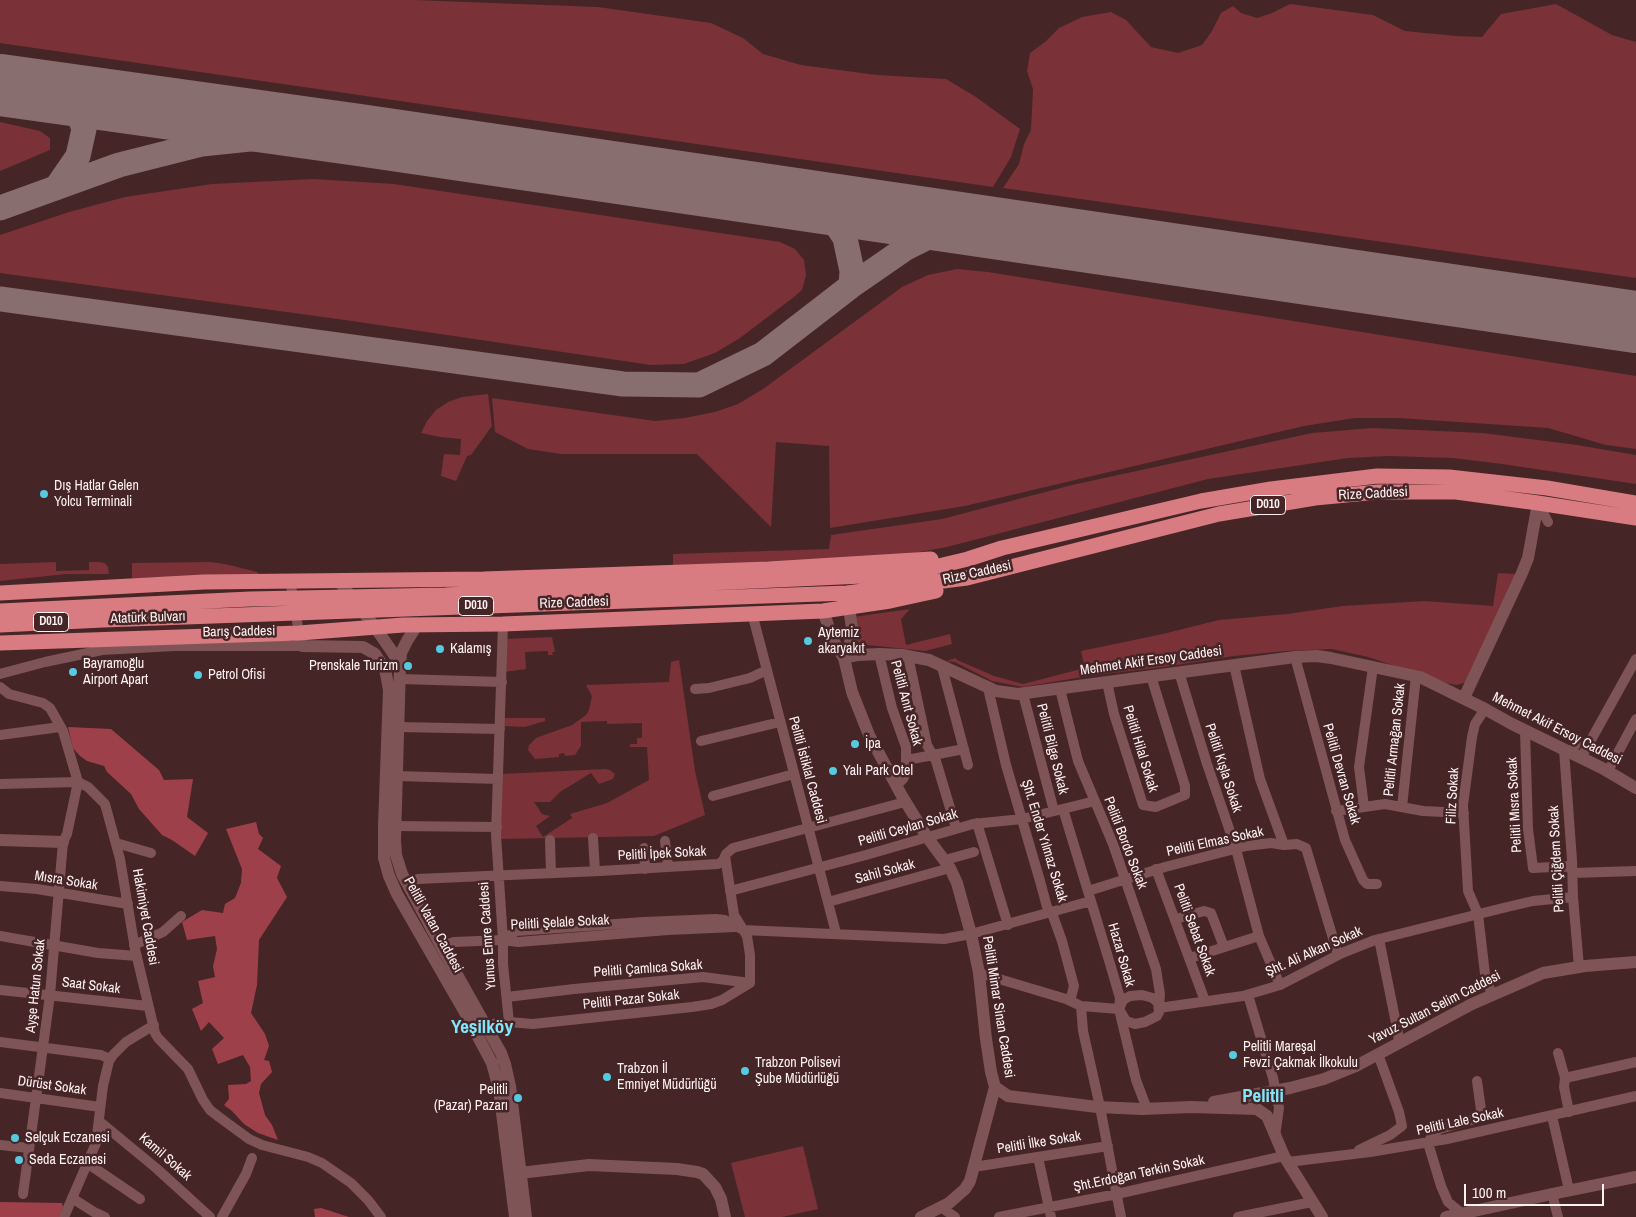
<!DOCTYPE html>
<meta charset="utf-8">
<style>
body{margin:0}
#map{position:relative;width:1636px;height:1217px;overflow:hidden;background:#462527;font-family:"Archivo Narrow",sans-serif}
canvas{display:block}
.scale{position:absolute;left:1464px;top:1184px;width:140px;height:22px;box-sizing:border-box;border:2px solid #fef1f1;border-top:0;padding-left:6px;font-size:15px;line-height:18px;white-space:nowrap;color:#fef1f1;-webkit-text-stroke:4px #462527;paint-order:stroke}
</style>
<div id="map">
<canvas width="1636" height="1217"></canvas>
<div class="scale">100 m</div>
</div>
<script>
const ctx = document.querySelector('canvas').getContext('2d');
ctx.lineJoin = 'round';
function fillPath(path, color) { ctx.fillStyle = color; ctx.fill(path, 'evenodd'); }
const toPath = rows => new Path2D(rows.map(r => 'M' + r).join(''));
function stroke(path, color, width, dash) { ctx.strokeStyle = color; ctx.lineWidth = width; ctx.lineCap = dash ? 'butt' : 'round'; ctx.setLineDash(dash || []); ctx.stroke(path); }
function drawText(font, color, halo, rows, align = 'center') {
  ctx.font = font + ' "Archivo Narrow",sans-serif'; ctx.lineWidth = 5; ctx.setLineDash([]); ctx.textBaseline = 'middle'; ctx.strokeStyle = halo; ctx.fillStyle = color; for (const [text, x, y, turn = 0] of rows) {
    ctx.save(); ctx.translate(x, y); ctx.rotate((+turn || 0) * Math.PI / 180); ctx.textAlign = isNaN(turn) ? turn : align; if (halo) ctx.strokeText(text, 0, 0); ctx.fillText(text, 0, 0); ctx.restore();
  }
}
const green = toPath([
 [0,0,414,0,598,7,711,23,743,38,763,54,801,65,877,75,946,79,976,97,1020,129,1011,157,993,187,0,43],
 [1290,4,1373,15,1405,31,1456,36,1482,37,1501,14,1556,4,1612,35,1636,42,1636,278,1003,188,1019,164,1024,144,1031,130,1033,89,1027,71,1030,53,1045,42,1059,28,1082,17,1111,12,1126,20,1151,47,1178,53,1202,45,1212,31,1221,13,1233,6,1241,13,1257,18,1272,13],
 [0,122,40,131,50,138,50,150,0,171],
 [314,179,394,184,780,242,795,249,804,260,806,275,802,290,794,297,740,338,715,353,684,364,651,365,345,320,0,273,0,235,69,212,125,197,212,184],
 [957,269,988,272,1636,376,1636,449,1606,445,1548,428,1398,418,1355,418,1304,426,965,506,830,528,829,446,776,442,771,527,697,454,561,454,528,449,495,432,492,398,655,421,685,418,715,412,738,404,763,389,902,287,928,275],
 [488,394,492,426,471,455,467,456,456,481,441,476,444,454,460,455,461,439,440,437,421,433,427,421,436,410,448,402,462,397],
 [1372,428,1483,433,1577,445,1636,455,1636,484,1502,464,1453,458,1388,456,1348,458,1208,479,947,547,903,555,673,567,673,554,829,549,831,535,942,519,1072,485,1312,433],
 [56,562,56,571,89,570,89,562,99,562,105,563,108,567,109,574,66,574,0,581,0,564],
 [210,562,225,564,257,572,260,576,132,578,132,563],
 [1498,573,1516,574,1467,682,1457,685,1446,683,1368,657,1332,649,1286,651,1234,656,1164,667,1088,676,1023,687,992,681,955,662,946,661,956,658,957,660,994,676,1023,684,1085,668,1081,651,1163,634,1219,620,1287,614,1343,606,1424,601,1493,606],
 [910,609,901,619,906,645,950,634,952,644,925,651,858,644,853,617],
 [552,637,555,652,552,652,553,655,548,655,548,651,525,652,526,669,504,672,504,639],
 [679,660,695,771,705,815,654,836,499,839,502,774,605,769,610,770,615,774,613,779,599,784,591,773,560,792,550,802,534,802,542,814,550,816,536,826,543,837,572,818,570,814,607,803,649,780,647,747,630,747,630,744,637,744,637,738,642,738,642,723,607,724,607,721,581,722,581,746,575,755,565,756,564,753,559,754,559,757,535,759,528,750,529,745,536,738,572,725,586,715,589,710,592,696,586,685,669,682,671,662],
 [503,718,545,718,545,721,525,727,503,726],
 [803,1146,818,1209,782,1217,745,1217,731,1163]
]);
const forest = toPath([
 [68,727,111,729,159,770,164,780,193,779,187,817,208,833,195,856,172,840,162,835,139,809,131,794,107,772,104,766,87,761,80,756,73,748],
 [256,822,259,834,263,838,258,849,281,866,277,878,287,897,259,940,257,985,251,1013,265,1034,269,1046,264,1060,269,1061,272,1072,261,1084,259,1093,265,1115,272,1125,278,1140,258,1133,244,1124,232,1111,224,1105,229,1099,228,1085,246,1084,251,1081,250,1067,243,1055,218,1064,212,1049,224,1038,209,1022,201,1031,192,1009,203,1003,198,981,215,977,213,966,217,949,215,936,187,940,182,922,202,910,223,913,225,904,235,898,241,883,242,869,226,829],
 [0,1202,62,1203,63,1207,59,1217,0,1217],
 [321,1208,349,1217,315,1217,314,1209]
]);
const taxiway = toPath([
 [56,188,78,156,84,129,78,112,58,93],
 [814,203,830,215,845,238,852,271,851,286],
 [0,208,119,165,202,144,269,137,359,135],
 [0,299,623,384,699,385,763,354,851,286,906,248,936,233,966,225]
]);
const runway = toPath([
 [0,85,359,135,1636,322]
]);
const minor = toPath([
 [1538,503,1548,522],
 [290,580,299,633],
 [752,613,836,933],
 [879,654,892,708,906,747,906,773,903,779,896,786],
 [908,656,927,745,936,761,956,828],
 [1295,657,1345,840,1363,880,1367,884,1377,884],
 [942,667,968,765],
 [1179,672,1207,764,1236,849,1259,936,1280,985],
 [0,674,45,662,102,650,174,646,302,646],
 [400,679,502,682],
 [1107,682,1114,714,1143,805,1156,807,1185,795,1185,786,1151,676],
 [0,687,9,694,43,703,50,708,63,731,78,782,88,787,105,804,120,859,135,949,155,1033,158,1038,188,1069,203,1100,210,1110,219,1117,249,1139,262,1145,308,1157,322,1163,351,1183,368,1200,381,1217],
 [988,688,1006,765,1040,881,1047,907,1053,916,1062,941,1074,986,1070,1001],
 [695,689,709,688,750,678,767,670],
 [1060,689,1078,761,1113,844,1156,969,1160,994,1159,1008,1243,996,1280,985,1342,953,1375,940,1507,907,1533,901,1573,897],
 [1023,694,1054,811],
 [1485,709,1475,724,1472,737,1463,805,1468,891,1478,914,1485,974,1492,995],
 [399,727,500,729],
 [1525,731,1528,829,1533,868,1572,866],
 [0,735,60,727],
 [701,741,780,722],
 [1564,750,1572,860,1573,897,1579,967],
 [1571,753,1578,740],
 [1581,758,1636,659],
 [907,760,964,749],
 [1608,771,1636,719],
 [397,776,498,779],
 [0,784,78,782,67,834,63,842,50,995,23,1194],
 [713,796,794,774],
 [1364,807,1359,767,1373,667],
 [1402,807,1416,676],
 [1063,809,1111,967,1120,998,1119,1009,1136,1080,1147,1109],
 [1336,811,1385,804,1423,811,1464,813],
 [977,823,1008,925],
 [395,826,497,827],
 [593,838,595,871],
 [550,840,551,873],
 [665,841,668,867],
 [116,843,151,853],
 [1284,845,1297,844,1306,848,1338,955],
 [644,848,645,869],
 [945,860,974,852],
 [1156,869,1205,1001],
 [1573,873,1636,871],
 [407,883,418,879,600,871,718,864,723,861,726,854,733,848,905,802],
 [0,886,37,889,128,904],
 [730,891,866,855,973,824,1022,819,1095,801],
 [1088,891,1165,867,1246,846,1271,843,1284,845,1260,779,1234,665],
 [828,902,950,868],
 [1176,919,1204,911,1211,913,1224,947],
 [0,936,98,953,137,956],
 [1379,939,1398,1033,1399,1043],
 [503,940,516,931,644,922,716,919,725,920,743,930,944,939,971,934,1091,901],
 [134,945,163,932,181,916],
 [441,946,454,942,503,940,518,942,668,930,735,927],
 [1190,958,1259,936],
 [979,973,1066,999,1081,1006,1119,1009],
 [0,990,148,1006],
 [1248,995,1273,1078,1279,1108,1275,1136],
 [1130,996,1142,995,1153,998,1158,1003,1159,1012,1157,1016,1145,1022,1135,1024,1126,1021,1119,1009,1123,1000,1130,996],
 [507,997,574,989,703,977,750,983,750,955,747,936,734,915,725,856],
 [1081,1006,1083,1031,1100,1107,1121,1217],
 [509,1022,533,1024,692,1007,711,1004,722,1000,750,983],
 [484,1025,509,1022,503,964,503,940,496,835,503,624],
 [0,1042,101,1055,110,1059],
 [1558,1053,1565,1078],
 [0,1093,100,1107],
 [1569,1112,1564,1087,1565,1078,1636,1062],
 [1552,1116,1569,1190],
 [99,1121,156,1168,210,1217],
 [0,1145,29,1148],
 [1359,1150,1390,1135,1402,1126,1399,1112,1378,1054],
 [1038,1157,1051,1217],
 [1288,1162,1370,1152,1447,1139,1636,1096],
 [87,1163,140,1199],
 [974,1165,980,1166,1108,1146],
 [1552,1194,1558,1217],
 [72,1198,94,1212,105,1217],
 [941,1207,955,1217],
 [1465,1216,1448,1202,1441,1186,1428,1143,1433,1134,1440,1129,1482,1117,1477,1081],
 [64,1217,96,1143,103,1086,109,1061,113,1055,126,1042,154,1025],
 [222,1217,246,1174,252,1158],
 [999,1217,1117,1194,1284,1156],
 [1238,1217,1312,1202]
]);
const tertiary = toPath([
 [338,580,375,627,393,653,400,666],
 [823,611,834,642,844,658,852,692,869,735,902,796,927,837,950,868,957,883,971,934,979,973,986,1039,991,1072,995,1087,1008,1096,1097,1107,1142,1109,1191,1107,1257,1109,1267,1116,1284,1156,1322,1217],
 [417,625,407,641,401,653,400,666,395,840,396,855,402,874,441,946,501,1053,505,1064,510,1086,526,1217],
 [299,633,302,646,363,647,375,654,385,669,389,690,384,826,384,858,389,876,397,894,463,1009,492,1063,499,1089,515,1217],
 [844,658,858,655,879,654,902,655,929,660,996,691,1018,694,1295,657,1317,656,1331,658,1420,677,1485,709,1512,724,1602,768,1636,788],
 [844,658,850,644,852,628,849,608],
 [1464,698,1522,573,1528,558,1538,503],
 [0,840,63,842],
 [1214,1102,1290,1088,1324,1079,1356,1066,1472,1004,1543,973,1585,966,1636,962],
 [511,1174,589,1165,677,1169,697,1172,703,1174,715,1187,721,1199,725,1217],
 [921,1217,949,1203,965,1189,970,1181,995,1087],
 [1446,1217,1552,1194,1636,1177]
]);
const trunk = toPath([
 [0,593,204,582,484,579,769,569,931,559],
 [0,611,250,599,445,595,885,575,926,569,968,559,1002,548,1201,501,1271,489,1377,476,1449,477,1547,488,1636,503],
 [0,625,103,620,847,593,967,578,1219,514,1315,498,1378,492,1456,492,1538,503,1636,518],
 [0,643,299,633,403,625,503,624,823,611,890,601,936,591]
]);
const markers = [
 [44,494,5,"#55cae0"],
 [808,641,5,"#55cae0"],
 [440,649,5,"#55cae0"],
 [408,666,5,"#55cae0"],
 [73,672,5,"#55cae0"],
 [198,675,5,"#55cae0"],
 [855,744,5,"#55cae0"],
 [833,771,5,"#55cae0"],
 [1233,1055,5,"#55cae0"],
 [745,1071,5,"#55cae0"],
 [607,1077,5,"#55cae0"],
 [518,1098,5,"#55cae0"],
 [15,1138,5,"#55cae0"],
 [19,1160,5,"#55cae0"]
];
const shields = [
 [1268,505,35],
 [476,606,35],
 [51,622,35]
];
const shieldNames = [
 ["D010",1268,505],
 ["D010",476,606],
 ["D010",51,622]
];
const poiNames = [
 ["Dış Hatlar Gelen",54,486],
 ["Yolcu Terminali",54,502],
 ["Aytemiz",818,633],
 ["akaryakıt",818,649],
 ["Kalamış",450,649],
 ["Bayramoğlu",83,664],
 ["Airport Apart",83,680],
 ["Prenskale Turizm",398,666,"right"],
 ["Petrol Ofisi",208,675],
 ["İpa",865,744],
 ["Yalı Park Otel",843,771],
 ["Pelitli Mareşal",1243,1047],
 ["Fevzi Çakmak İlkokulu",1243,1063],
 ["Trabzon Polisevi",755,1063],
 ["Şube Müdürlüğü",755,1079],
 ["Trabzon İl",617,1069],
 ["Emniyet Müdürlüğü",617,1085],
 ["Pelitli",508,1090,"right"],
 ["(Pazar) Pazarı",508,1106,"right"],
 ["Selçuk Eczanesi",25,1138],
 ["Seda Eczanesi",29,1160]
];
const streetNames = [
 ["Rize Caddesi",1373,494,-3],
 ["Rize Caddesi",977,573,-12],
 ["Rize Caddesi",574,603,-2],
 ["Atatürk Bulvarı",148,618,-2],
 ["Barış Caddesi",239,632,-1],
 ["Mehmet Akif Ersoy Caddesi",1151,661,-8],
 ["Pelitli Anıt Sokak",906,703,75],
 ["Mehmet Akif Ersoy Caddesi",1557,729,27],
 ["Pelitli Armağan Sokak",1395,740,-84],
 ["Pelitli Bilge Sokak",1052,749,76],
 ["Pelitli Hilal Sokak",1140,749,73],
 ["Pelitli Kışla Sokak",1223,768,72],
 ["Pelitli İstiklal Caddesi",807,770,75],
 ["Pelitli Devran Sokak",1341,774,74],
 ["Filiz Sokak",1453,796,-87],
 ["Pelitli Mısra Sokak",1515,805,-93],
 ["Pelitli Ceylan Sokak",908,828,-16],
 ["Şht. Ender Yılmaz Sokak",1044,841,73],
 ["Pelitli Elmas Sokak",1215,842,-12],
 ["Pelitli Bordo Sokak",1125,843,69],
 ["Pelitli İpek Sokak",662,854,-3],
 ["Pelitli Çiğdem Sokak",1557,859,-93],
 ["Sahil Sokak",885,872,-15],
 ["Mısra Sokak",66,881,9],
 ["Hakimiyet Caddesi",145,917,80],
 ["Pelitli Şelale Sokak",560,923,-3],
 ["Pelitli Vatan Caddesi",433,925,61],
 ["Pelitli Sebat Sokak",1194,930,70],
 ["Yunus Emre Caddesi",488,936,-94],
 ["Şht. Ali Alkan Sokak",1314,952,-24],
 ["Hazar Sokak",1121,955,74],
 ["Pelitli Çamlıca Sokak",648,969,-4],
 ["Ayşe Hatun Sokak",36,986,-84],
 ["Saat Sokak",91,986,7],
 ["Pelitli Pazar Sokak",631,1000,-6],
 ["Pelitli Mimar Sinan Caddesi",998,1007,81],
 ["Yavuz Sultan Selim Caddesi",1435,1008,-27],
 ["Dürüst Sokak",52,1086,8],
 ["Pelitli Lale Sokak",1460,1122,-12],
 ["Pelitli İlke Sokak",1039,1143,-9],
 ["Kamil Sokak",165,1157,41],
 ["Şht.Erdoğan Terkin Sokak",1139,1174,-12]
];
const districtNames = [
 ["Yeşilköy",482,1028],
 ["Pelitli",1263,1097]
];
fillPath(green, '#7a3138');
fillPath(forest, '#9e404a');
stroke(taxiway, '#886e6f', 25);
stroke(runway, '#886e6f', 62);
stroke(minor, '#7e5456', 10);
stroke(tertiary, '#7e5456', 12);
stroke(trunk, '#d87c81', 15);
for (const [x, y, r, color] of markers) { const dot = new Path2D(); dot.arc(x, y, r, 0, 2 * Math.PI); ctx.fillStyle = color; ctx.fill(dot); stroke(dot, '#462527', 2); }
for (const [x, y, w] of shields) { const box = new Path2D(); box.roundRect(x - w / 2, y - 9.5, w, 19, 4); ctx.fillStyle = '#462527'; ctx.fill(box); stroke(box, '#fef1f1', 1); }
drawText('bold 12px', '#fef1f1', null, shieldNames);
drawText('14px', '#fef1f1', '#462527', poiNames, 'left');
drawText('14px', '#fef1f1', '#462527', streetNames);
drawText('bold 19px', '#80e7fc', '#462527', districtNames);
</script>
